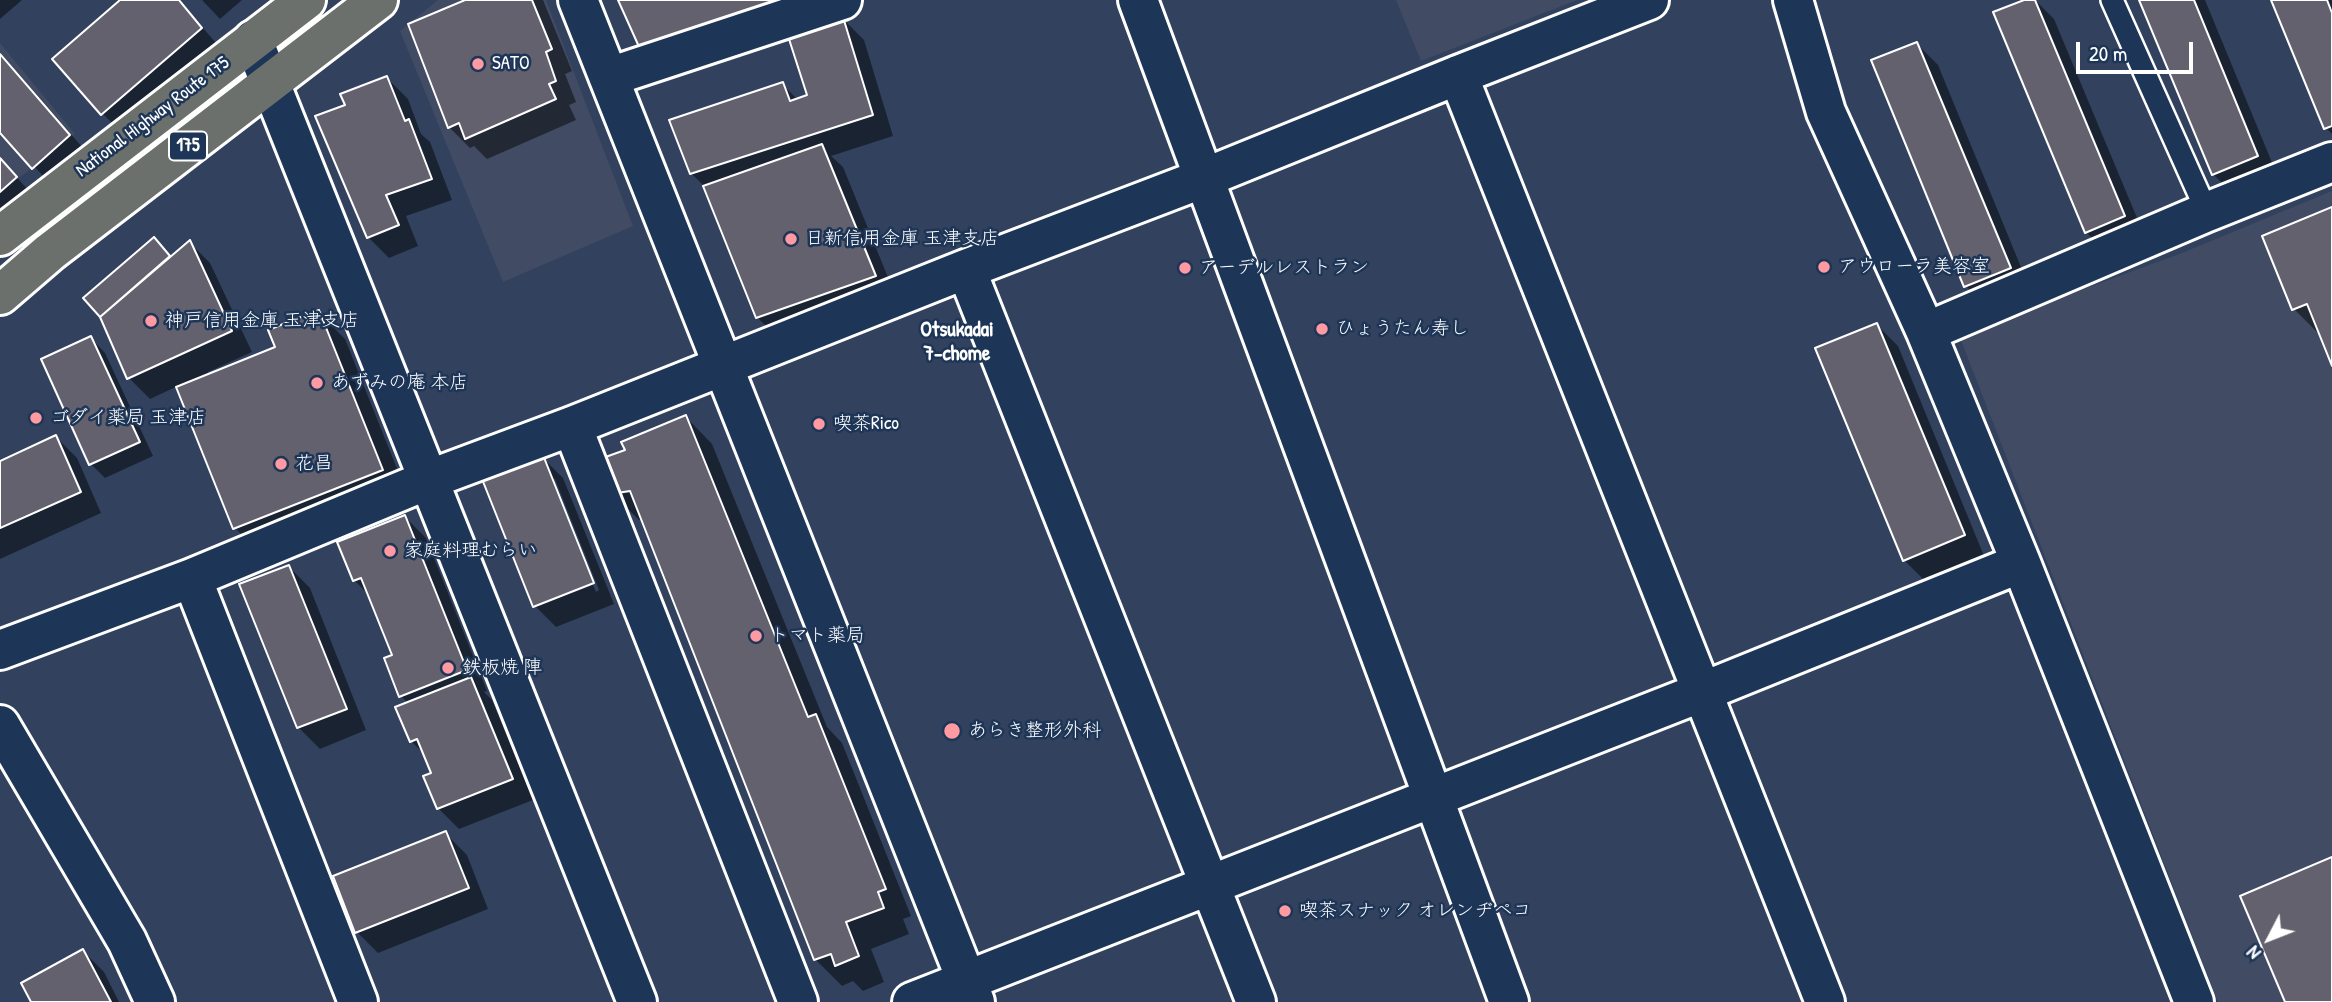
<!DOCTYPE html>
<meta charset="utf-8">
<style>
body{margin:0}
#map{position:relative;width:2332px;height:1002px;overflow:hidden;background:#32425e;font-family:"Patrick Hand",sans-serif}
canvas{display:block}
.north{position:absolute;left:2234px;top:904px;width:70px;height:70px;-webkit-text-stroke:5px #1d3557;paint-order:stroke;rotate:228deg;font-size:19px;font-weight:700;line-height:28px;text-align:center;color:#fff}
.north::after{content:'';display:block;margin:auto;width:24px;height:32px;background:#fff;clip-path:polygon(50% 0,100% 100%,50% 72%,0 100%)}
.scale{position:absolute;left:2076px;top:42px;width:117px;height:32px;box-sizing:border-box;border:4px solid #fff;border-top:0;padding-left:9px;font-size:21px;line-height:24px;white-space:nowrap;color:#fff;-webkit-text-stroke:5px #1d3557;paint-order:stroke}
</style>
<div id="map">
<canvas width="2332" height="1002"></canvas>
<div class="north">N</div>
<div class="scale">20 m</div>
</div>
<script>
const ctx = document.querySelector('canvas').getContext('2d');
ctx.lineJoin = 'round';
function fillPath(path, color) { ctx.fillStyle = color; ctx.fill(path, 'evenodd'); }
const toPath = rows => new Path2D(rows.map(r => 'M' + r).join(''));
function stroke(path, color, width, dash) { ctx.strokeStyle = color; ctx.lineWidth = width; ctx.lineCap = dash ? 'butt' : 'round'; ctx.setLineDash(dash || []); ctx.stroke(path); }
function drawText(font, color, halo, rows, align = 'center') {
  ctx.font = font + ' "Patrick Hand","Klee One",sans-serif'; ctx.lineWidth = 5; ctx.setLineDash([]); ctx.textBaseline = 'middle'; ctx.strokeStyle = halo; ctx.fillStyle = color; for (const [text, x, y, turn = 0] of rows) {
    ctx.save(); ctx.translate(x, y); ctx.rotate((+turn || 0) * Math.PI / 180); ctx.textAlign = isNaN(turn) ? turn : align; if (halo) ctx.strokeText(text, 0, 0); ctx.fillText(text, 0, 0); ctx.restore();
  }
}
const built = toPath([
 [438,0,546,0,633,226,503,282,400,31],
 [1396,0,1577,0,1421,61],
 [0,43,75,134,0,193],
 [2332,191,2332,1002,2218,1002,1959,335,2182,253]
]);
const shadow = toPath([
 [0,0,22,0,0,19],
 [123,0,179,0,222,50,123,134,102,113],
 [202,0,242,0,220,19],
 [470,0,543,0,572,71,565,74,576,102,569,105,576,120,487,159,474,146,470,148,449,127],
 [2029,0,2035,0,2054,19,2145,237,2107,253,2086,232],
 [2141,0,2205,0,2278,177,2234,195,2213,174],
 [2273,0,2332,0,2332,134,2326,128],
 [843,19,864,40,893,136,831,156,843,167,896,297,778,338,757,317,704,186,691,173,782,84,798,100,809,97],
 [1917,44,1938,65,2030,289,1987,307,1966,286],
 [0,52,95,162,60,194,0,130],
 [387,78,408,99,421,134,430,142,452,200,406,216,418,246,389,258,368,237,347,106],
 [0,159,30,192,0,216],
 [2332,209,2332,361,2320,335,2294,309],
 [189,242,210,263,252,352,208,372,209,375,277,348,318,312,345,339,408,496,261,554,235,528,178,386,150,399,129,378,101,316,86,298,161,246,171,258],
 [1877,325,1898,346,1984,556,1925,581,1904,560],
 [91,338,105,353,153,456,105,478,91,464],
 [686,417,712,444,827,727,842,743,911,916,903,919,909,934,871,949,884,982,863,991,853,981,842,986,815,959,643,519,639,520,613,494,627,451],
 [56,437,77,458,101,513,0,559,0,462],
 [542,457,563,478,614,604,556,627,535,606],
 [551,479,555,479,599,590,596,592],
 [405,517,426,538,487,691,484,692,492,700,533,800,459,829,438,808,433,774,426,756,411,741,408,703,401,696,394,656,369,595,354,580],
 [289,567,310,588,366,730,320,749,299,728,241,585],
 [446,834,467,855,488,909,378,953,357,932],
 [83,951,104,972,119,1002,33,1002]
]);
const building = toPath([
 [120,0,179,0,202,28,101,115,52,59,120,0],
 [465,0,532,0,552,49,546,52,556,81,549,84,556,99,465,139,459,123,448,128,408,24,465,0],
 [618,0,772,0,776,9,640,49,618,0],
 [2024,0,2035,0,2125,216,2085,233,1993,12,2024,0],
 [2139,0,2194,0,2258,156,2212,175,2139,0],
 [2271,0,2327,0,2332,13,2332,126,2324,129,2271,0],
 [843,17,873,115,690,174,669,120,783,82,790,101,807,95,788,36,843,17],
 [1917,42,2011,268,1964,287,1871,60,1917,42],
 [0,54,70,135,32,169,0,133,0,54],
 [387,76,405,121,409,119,432,179,386,195,399,225,367,238,315,116,345,105,340,94,387,76],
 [822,144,876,276,756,318,703,186,822,144],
 [0,158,17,177,0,192,0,158],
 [2332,207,2332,366,2307,304,2292,310,2262,236,2332,207],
 [154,237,170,256,100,317,83,298,154,237],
 [190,240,232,331,127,379,100,317,190,240],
 [319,310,383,470,233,529,176,387,275,347,268,330,319,310],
 [1877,323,1965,535,1903,561,1815,348,1877,323],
 [91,336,140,442,89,465,41,359,91,336],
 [686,415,808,717,816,714,886,889,878,892,884,908,846,922,859,956,835,966,831,954,814,960,630,491,611,494,600,459,625,450,621,442,686,415],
 [56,435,81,492,0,528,0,461,56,435],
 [543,455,594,583,533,607,482,479,543,455],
 [405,515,467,670,399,697,384,658,392,655,361,578,353,581,337,542,405,515],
 [289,565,347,709,297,728,239,584,289,565],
 [471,677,513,779,437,809,423,776,431,773,417,739,410,742,395,707,471,677],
 [446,831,469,888,355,933,333,876,446,831],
 [2332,857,2332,1002,2285,1002,2240,896,2332,857],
 [83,949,111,1002,31,1002,21,983,83,949]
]);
const lane = toPath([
 [2112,0,2207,212]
]);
const street = toPath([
 [1138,0,1509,1002],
 [1793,0,1826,112,1926,332,2021,563,2194,1002],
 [253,40,637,1002],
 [1458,75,1825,1002],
 [609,77,842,0],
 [966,269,1256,1002],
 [1926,332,2207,212,2332,162],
 [572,426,798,1002],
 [192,578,358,1002],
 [0,650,192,578,430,479,572,426,966,269,1204,178,1458,75,1649,0],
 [0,725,127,941,155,1002],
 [912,1002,1702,692,2021,563]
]);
const secondary = toPath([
 [578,0,975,1002]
]);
const highway = toPath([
 [0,236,306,0],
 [0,295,50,252,378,0]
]);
const markers = [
 [478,64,7,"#ff9aa2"],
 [791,239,7,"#ff9aa2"],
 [1824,267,7,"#ff9aa2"],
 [1185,268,7,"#ff9aa2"],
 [151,321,7,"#ff9aa2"],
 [1322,329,7,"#ff9aa2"],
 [317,383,7,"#ff9aa2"],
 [36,418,7,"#ff9aa2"],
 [819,424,7,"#ff9aa2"],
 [281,464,7,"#ff9aa2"],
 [390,551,7,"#ff9aa2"],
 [756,636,7,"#ff9aa2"],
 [448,668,7,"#ff9aa2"],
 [952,731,9,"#ff9aa2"],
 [1285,911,7,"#ff9aa2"]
];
const shields = [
 [188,146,38]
];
const shieldNames = [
 ["175",188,146]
];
const poiNames = [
 ["SATO",492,64],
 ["日新信用金庫 玉津支店",805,239],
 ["アウローラ美容室",1838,267],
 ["アーデルレストラン",1199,268],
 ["神戸信用金庫 玉津支店",165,321],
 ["ひょうたん寿し",1336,329],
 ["あずみの庵 本店",331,383],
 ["ゴダイ薬局 玉津店",50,418],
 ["喫茶Rico",833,424],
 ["花昌",295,464],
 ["家庭料理むらい",404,551],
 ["トマト薬局",770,636],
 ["鉄板焼 陣",462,668],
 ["あらき整形外科",968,731],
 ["喫茶スナック オレンヂペコ",1299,911]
];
const streetNames = [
 ["National Highway Route 175",153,117,-37]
];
const neighbourhoodNames = [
 ["Otsukadai",957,330],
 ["7-chome",957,354]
];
fillPath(built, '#414b63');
fillPath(shadow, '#0007');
fillPath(building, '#64616e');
stroke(building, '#fff', 2);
stroke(lane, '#fff', 26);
stroke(street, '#fff', 44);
stroke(secondary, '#fff', 44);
stroke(highway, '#fff', 44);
stroke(lane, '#1d3557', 21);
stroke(street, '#1d3557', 38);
stroke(secondary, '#1d3557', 38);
stroke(highway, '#6b706d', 38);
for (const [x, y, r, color] of markers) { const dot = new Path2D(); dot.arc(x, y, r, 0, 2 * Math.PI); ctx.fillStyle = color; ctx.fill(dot); stroke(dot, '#1d3557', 2.5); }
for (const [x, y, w] of shields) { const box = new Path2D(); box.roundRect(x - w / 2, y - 14.5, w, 29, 5); ctx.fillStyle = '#1d3557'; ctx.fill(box); stroke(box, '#fff', 2); }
drawText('bold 18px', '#fff', null, shieldNames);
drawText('19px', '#fff', '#1d3557', poiNames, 'left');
drawText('19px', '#fff', '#1d3557', streetNames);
drawText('bold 21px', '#fff', '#1d3557', neighbourhoodNames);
</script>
